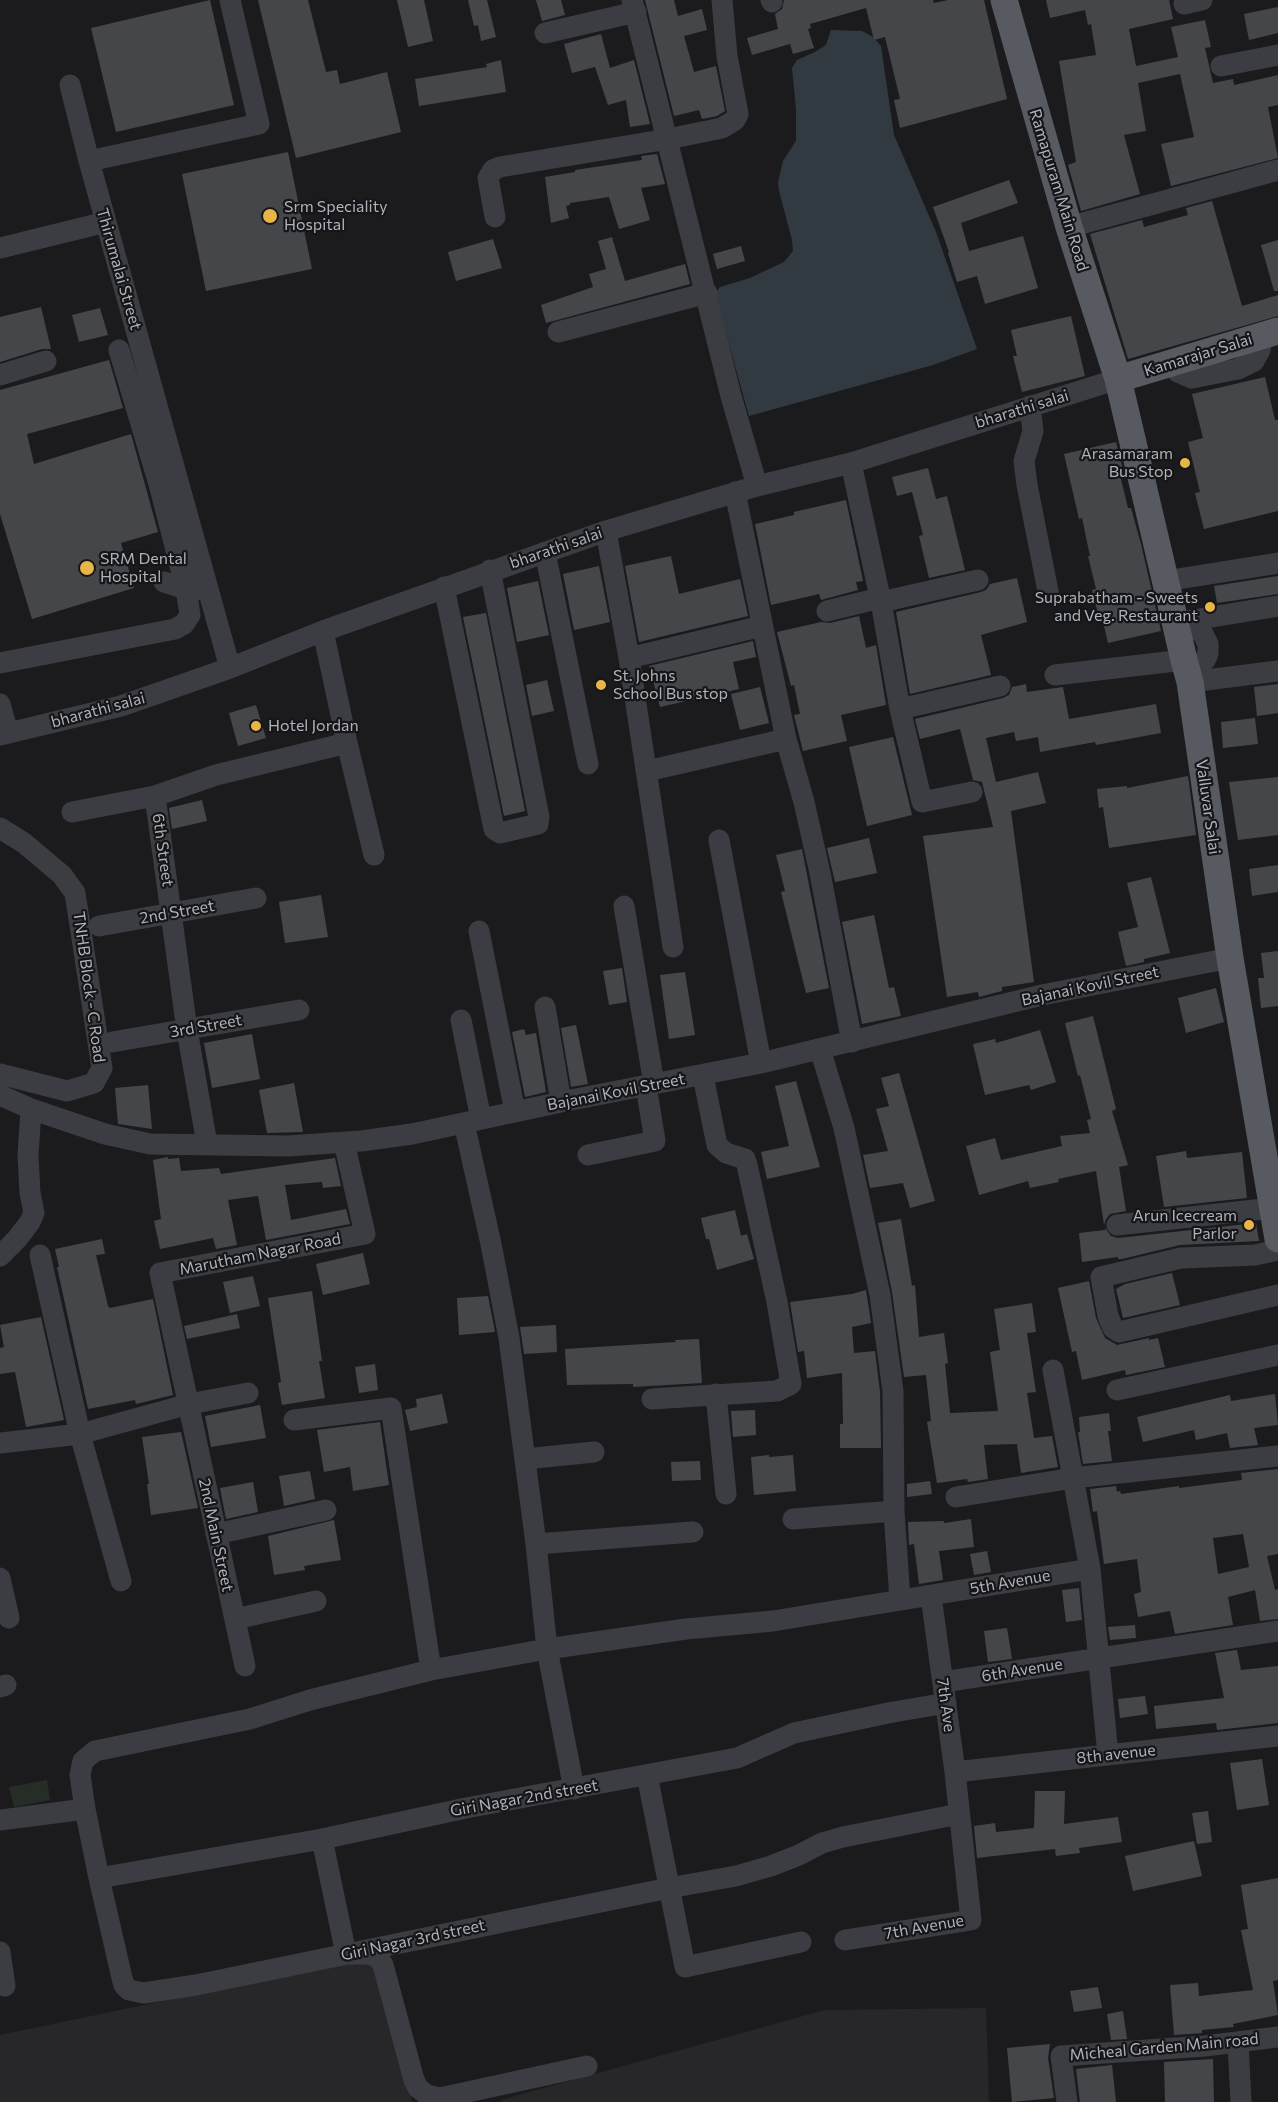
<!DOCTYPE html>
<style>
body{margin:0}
canvas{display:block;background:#1b1b1d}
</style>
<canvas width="1278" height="2102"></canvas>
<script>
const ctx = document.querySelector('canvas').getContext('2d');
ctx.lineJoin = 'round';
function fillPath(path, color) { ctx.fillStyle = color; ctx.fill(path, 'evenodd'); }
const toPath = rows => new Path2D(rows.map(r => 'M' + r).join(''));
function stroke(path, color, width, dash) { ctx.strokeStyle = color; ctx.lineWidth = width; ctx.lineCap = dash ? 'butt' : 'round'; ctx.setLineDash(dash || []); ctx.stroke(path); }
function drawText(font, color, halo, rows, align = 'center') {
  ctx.font = font + ' Commissioner,sans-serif'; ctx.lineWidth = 4.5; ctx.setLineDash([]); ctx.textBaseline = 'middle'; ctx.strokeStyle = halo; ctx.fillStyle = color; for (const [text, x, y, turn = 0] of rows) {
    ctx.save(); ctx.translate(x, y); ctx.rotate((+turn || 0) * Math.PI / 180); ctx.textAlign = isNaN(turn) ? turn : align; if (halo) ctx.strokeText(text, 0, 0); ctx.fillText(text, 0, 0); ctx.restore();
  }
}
const built = toPath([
 [375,1957,412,2102,0,2102,0,2035],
 [986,2008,989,2102,501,2102,501,2100,825,2010]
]);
const green = toPath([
 [47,1780,50,1800,14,1807,9,1787]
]);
const water = toPath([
 [831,30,862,31,873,37,881,46,894,135,936,232,977,349,933,365,749,416,715,294,720,287,750,278,784,262,793,251,792,240,779,191,778,182,783,161,796,141,796,109,792,68,797,60,815,52,826,45]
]);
const building = toPath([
 [210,0,234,105,116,132,91,28],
 [258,0,308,0,326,72,337,70,340,84,387,72,401,132,296,158],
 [397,0,424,0,433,41,408,47],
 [468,0,487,0,496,37,481,41,478,25,474,26],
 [536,0,561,0,565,15,542,21],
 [645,0,674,0,678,16,702,9,707,30,684,36,694,72,716,66,725,111,717,116,702,119,699,110,674,116],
 [784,0,933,0,934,3,948,0,984,0,1007,99,900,128,894,100,900,99,885,37,874,40,866,8,810,24,811,28,808,29,814,48,793,54,790,44,752,55,747,38,778,29,775,14,782,9],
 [1046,0,1169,0,1173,19,1129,29,1136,66,1178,57,1171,27,1205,20,1211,47,1205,48,1213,83,1233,79,1234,85,1278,75,1278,105,1268,107,1278,158,1171,186,1161,144,1194,137,1180,74,1138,83,1146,131,1124,135,1140,194,1081,211,1068,165,1076,162,1059,61,1096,55,1091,24,1088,25,1085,10,1050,18],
 [1278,7,1278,33,1249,40,1244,14],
 [601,34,610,68,634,60,650,124,630,127,626,100,608,105,595,67,572,73,564,44],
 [501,60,506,92,419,106,415,79,487,67,486,64],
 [288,152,312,269,206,291,182,174],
 [657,154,665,184,641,188,650,220,619,229,609,197,570,203,570,205,566,206,569,218,551,223,545,177,575,172,575,170,642,160,641,156],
 [1009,180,1018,203,961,223,969,251,1023,236,1038,288,985,304,977,276,957,282,948,253,949,252,933,207],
 [1212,201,1242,306,1278,295,1278,316,1128,359,1090,234,1142,220,1144,227,1188,215,1186,208],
 [612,237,625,281,685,264,690,284,546,323,541,305,593,287,589,274,606,269,598,241],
 [493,239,502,268,456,281,448,252],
 [1278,240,1278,291,1274,291,1261,245],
 [741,246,745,261,717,269,713,254],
 [41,307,51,349,42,349,0,362,0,317],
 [100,308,108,335,79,342,72,315],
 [1071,316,1085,376,1022,392,1013,356,1017,356,1011,330],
 [109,360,123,408,27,434,34,464,131,434,158,532,121,543,134,588,32,619,0,514,0,390],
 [1265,377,1275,420,1278,420,1278,511,1204,529,1195,493,1200,492,1188,442,1203,438,1192,394],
 [1116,442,1124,474,1120,475,1128,508,1131,508,1141,544,1161,631,1108,643,1101,613,1098,614,1092,590,1096,589,1088,556,1090,556,1082,518,1079,519,1064,454],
 [928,468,936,499,947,496,965,570,929,578,919,536,923,535,912,492,897,496,892,477],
 [846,500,863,581,856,582,858,590,821,600,819,594,771,605,755,524,794,515,794,512],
 [671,556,679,594,740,579,748,616,639,642,625,566],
 [599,566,610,622,574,630,563,574],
 [1278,576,1278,594,1217,603,1214,586],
 [1017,578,1027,622,981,635,991,675,910,694,896,612,981,592,986,590,990,584],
 [538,581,549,635,517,642,507,588],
 [486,613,525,811,504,816,463,617],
 [859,616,866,648,876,645,886,705,841,715,847,741,803,751,794,715,800,714,794,685,791,686,777,632,821,622,830,623],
 [753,641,756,657,733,662,739,689,660,707,649,666],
 [547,680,554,711,532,716,526,685],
 [1026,684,1027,692,1063,687,1069,719,1156,704,1161,733,1096,745,1095,742,1040,752,1038,737,1016,741,1014,732,986,738,996,782,1038,772,1046,803,1011,811,1034,982,1002,987,1002,991,979,997,978,992,947,997,923,836,993,827,982,782,973,780,960,729,920,739,915,719,1003,698,1009,695,1012,687],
 [1278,684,1278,713,1257,716,1254,687],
 [760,687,769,723,740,730,731,694],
 [256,705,266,738,238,746,229,713],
 [1255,718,1258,744,1223,748,1221,722],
 [893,737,912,815,867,826,849,747],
 [1188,776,1196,835,1109,848,1103,807,1099,808,1097,789,1127,786,1127,788],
 [1278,777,1278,835,1238,840,1229,782],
 [202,800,207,821,172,829,169,808],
 [869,838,877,873,835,882,827,848],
 [802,849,829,988,806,993,781,892,785,891,776,855],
 [1278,865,1278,892,1252,896,1249,869],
 [1151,877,1170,953,1144,959,1144,962,1126,966,1118,932,1138,927,1127,883],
 [321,895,328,937,285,943,279,902],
 [874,915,889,988,894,987,901,1016,862,1024,842,922],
 [1278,951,1278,1006,1261,1008,1258,978,1264,978,1261,953],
 [622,968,627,1002,609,1005,603,971],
 [685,972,695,1035,669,1039,660,975],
 [1216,988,1224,1022,1186,1033,1178,998],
 [1093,1016,1116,1109,1112,1111,1128,1165,1119,1167,1126,1211,1110,1214,1106,1219,1104,1225,1096,1171,1058,1179,1059,1182,1030,1188,1028,1181,979,1195,966,1146,995,1138,1001,1160,1062,1146,1060,1136,1090,1133,1087,1120,1091,1119,1080,1075,1078,1076,1065,1023],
 [576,1025,588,1084,571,1087,561,1028],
 [524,1029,526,1035,536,1033,546,1092,525,1097,512,1032],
 [1040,1030,1056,1082,1031,1090,1029,1085,985,1095,973,1044,995,1039,996,1043],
 [252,1034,260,1079,212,1088,204,1043],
 [899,1073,935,1201,910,1208,903,1183,870,1188,863,1155,888,1151,876,1109,889,1106,881,1078],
 [796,1081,820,1167,767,1179,761,1152,789,1146,775,1086],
 [294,1083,303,1132,267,1133,259,1090],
 [148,1085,152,1129,118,1124,115,1088],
 [1186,1151,1187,1158,1242,1152,1247,1198,1164,1207,1156,1156],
 [168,1157,168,1159,179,1158,181,1171,219,1168,221,1174,335,1158,341,1186,323,1188,322,1182,285,1185,291,1220,346,1209,350,1224,266,1240,258,1196,228,1200,237,1245,216,1249,213,1238,160,1249,154,1221,161,1219,153,1160],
 [735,1210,741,1236,747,1234,754,1259,717,1270,709,1239,706,1239,701,1218],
 [901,1219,912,1286,915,1285,919,1337,944,1333,948,1363,945,1364,950,1413,998,1411,990,1352,1000,1350,994,1309,1032,1303,1036,1332,1027,1333,1036,1392,1027,1393,1034,1438,1052,1436,1058,1467,1021,1473,1017,1444,984,1445,988,1479,968,1482,967,1479,937,1483,927,1422,931,1421,926,1375,904,1377,892,1292,878,1223],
 [1256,1223,1259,1241,1180,1245,1122,1259,1118,1259,1118,1257,1082,1262,1079,1233,1105,1230,1105,1228,1111,1236,1118,1238],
 [102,1239,105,1254,96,1255,108,1306,110,1308,153,1299,173,1395,136,1404,135,1400,88,1409,57,1267,59,1267,55,1249],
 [363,1253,370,1284,323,1295,316,1264],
 [1172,1273,1180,1305,1123,1318,1116,1289,1125,1284],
 [253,1276,260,1306,230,1313,223,1282],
 [1089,1281,1096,1318,1105,1338,1117,1345,1149,1338,1149,1340,1158,1338,1165,1367,1126,1375,1125,1370,1082,1380,1076,1351,1072,1352,1058,1288],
 [866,1290,871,1323,852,1327,854,1353,875,1351,880,1392,881,1448,840,1448,840,1424,843,1424,842,1373,807,1378,804,1351,798,1352,790,1302,852,1294],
 [312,1291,322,1361,319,1361,325,1398,282,1405,278,1383,281,1382,268,1298],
 [488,1296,495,1332,459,1335,457,1298],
 [237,1314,240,1328,187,1339,184,1326],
 [41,1317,64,1420,26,1427,15,1372,0,1374,0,1348,4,1347,0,1325],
 [556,1325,557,1352,524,1354,520,1327],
 [699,1339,702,1383,633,1387,633,1384,567,1385,565,1349,676,1342,675,1340],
 [375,1364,378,1390,359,1393,355,1367],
 [442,1394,448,1423,410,1431,405,1410,417,1407,416,1399],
 [1275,1394,1278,1425,1254,1428,1258,1445,1230,1448,1227,1433,1196,1440,1194,1430,1143,1442,1137,1417,1230,1395,1231,1401],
 [260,1405,266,1438,211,1447,205,1416],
 [755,1410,756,1435,733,1437,731,1411],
 [1109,1413,1111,1431,1108,1431,1112,1461,1083,1464,1078,1432,1080,1432,1079,1417],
 [380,1422,389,1485,353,1491,350,1467,324,1472,317,1430],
 [181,1432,198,1508,151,1515,147,1484,149,1484,142,1437],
 [769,1455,769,1457,793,1455,796,1491,754,1495,751,1457],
 [700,1461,701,1480,672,1481,671,1462],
 [1278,1469,1278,1554,1267,1556,1275,1590,1278,1589,1278,1619,1260,1621,1255,1590,1228,1597,1233,1625,1175,1634,1170,1611,1138,1617,1134,1594,1141,1592,1137,1559,1104,1564,1097,1511,1093,1512,1090,1489,1116,1486,1117,1492,1120,1491,1121,1494,1179,1486,1179,1488,1242,1480,1241,1473],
 [1243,1534,1249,1567,1218,1574,1213,1538],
 [310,1471,315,1499,284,1506,279,1476],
 [930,1481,932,1494,907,1497,907,1484],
 [253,1482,258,1512,226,1519,220,1488],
 [971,1519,974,1547,939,1551,943,1580,919,1584,914,1544,909,1545,908,1522,944,1521,944,1523],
 [334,1520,341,1560,304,1566,305,1570,274,1575,268,1536],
 [987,1551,991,1572,974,1575,970,1554],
 [1079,1588,1082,1620,1066,1622,1062,1590],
 [1135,1625,1136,1638,1110,1640,1108,1627],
 [1007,1628,1012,1659,988,1662,984,1631],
 [1237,1650,1241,1670,1278,1666,1278,1723,1217,1730,1216,1723,1156,1729,1154,1706,1224,1698,1215,1653],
 [1145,1696,1148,1714,1120,1718,1118,1699],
 [1262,1759,1269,1805,1237,1810,1230,1763],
 [1035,1791,1065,1791,1064,1824,1118,1817,1122,1842,1079,1848,1080,1853,1056,1856,1055,1849,977,1858,974,1826,995,1823,996,1832,1034,1828],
 [1208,1811,1212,1842,1197,1844,1192,1813],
 [1194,1841,1202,1876,1133,1891,1125,1856],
 [1278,1878,1278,1980,1273,1981,1278,2015,1233,2024,1234,2027,1202,2030,1202,2033,1174,2035,1170,1985,1198,1983,1199,1996,1253,1990,1241,1930,1248,1929,1241,1885],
 [1098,1987,1102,2008,1074,2012,1070,1991],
 [1123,2011,1127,2039,1111,2040,1107,2014],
 [1050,2044,1048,2058,1054,2098,1012,2102,1007,2048],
 [1213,2059,1214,2102,1165,2102,1164,2062],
 [1112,2065,1116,2102,1080,2102,1076,2069]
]);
const minor = toPath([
 [632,0,731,396,757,486],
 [771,0,772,2],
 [1184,4,1202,0],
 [545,33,636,12],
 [1221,66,1278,55],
 [70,85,89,161],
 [495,217,488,178,493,170,500,167,668,139,722,128,735,120,738,114,727,56,722,0],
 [1069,227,1278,170],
 [0,248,106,222],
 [558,332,707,293],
 [1168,364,1178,372,1192,378,1238,369,1254,361,1260,350,1263,335],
 [0,375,46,361],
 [1030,406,1033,431,1024,461,1027,485,1048,591],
 [851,463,881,602,900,709,922,802,972,792],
 [735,492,786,739,804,802,820,873,852,1042],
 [606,531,629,658,673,947],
 [545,552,588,764],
 [1165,581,1278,563],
 [164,582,186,589,196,590],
 [444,587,494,829,500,833,538,824,539,817,490,570],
 [881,602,978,580],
 [827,611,880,598],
 [1175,623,1278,606],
 [1177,627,1198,630,1203,634,1208,644,1208,654,1205,660,1187,671],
 [629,658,762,626],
 [0,663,175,629,184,624,190,615,186,589,159,484,119,350],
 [230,668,89,161,259,124,230,0],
 [1055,675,1184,660],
 [1190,682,1278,671],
 [0,704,8,733],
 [900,709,1000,686],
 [0,735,121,706,230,668,323,631,606,531,757,486,851,463,1118,379],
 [347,743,374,855],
 [647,771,786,739],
 [72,812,155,796],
 [0,828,24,843,62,875,75,893,102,1068,94,1083,67,1091,0,1074],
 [719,840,761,1063],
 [624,906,654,1084],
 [99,926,256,898],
 [479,931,515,1112],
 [545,1007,561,1102],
 [461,1020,481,1119],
 [112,1042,299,1010],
 [820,1049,844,1128,880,1295,893,1391,894,1511,900,1600],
 [0,1095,31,1109,105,1134,150,1144,288,1146,361,1141,412,1134,561,1102,761,1063,1042,995,1230,958],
 [464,1123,491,1244,509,1338,536,1544,547,1649,574,1789],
 [207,1144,187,1030,155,796,216,775,347,743,323,631],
 [588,1155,655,1141,646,1086],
 [1117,1225,1273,1208],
 [1278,1250,1255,1255,1181,1258,1101,1277,1108,1316,1113,1328,1119,1332,1278,1295],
 [40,1255,80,1434,121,1581],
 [0,1256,17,1239,30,1222,34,1213,30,1193,28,1156,31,1109],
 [1053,1370,1090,1569,1108,1755],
 [1117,1390,1278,1355],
 [716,1394,726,1494],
 [652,1399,777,1391,791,1384,777,1302,747,1165,745,1159,726,1153,717,1145,703,1076],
 [294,1420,391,1408,431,1670],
 [0,1443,80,1434,189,1404,248,1393],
 [525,1459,594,1452],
 [956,1497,1073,1478,1278,1456],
 [793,1519,894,1511],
 [216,1534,326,1510],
 [536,1544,693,1532],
 [0,1578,9,1618],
 [235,1619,316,1601],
 [245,1666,160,1273,365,1234,344,1142],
 [943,1682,1278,1631],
 [0,1687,6,1685],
 [955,1772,1278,1736],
 [647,1775,685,1967,801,1942],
 [85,1809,80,1775,83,1761,95,1751,250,1719,310,1700,431,1670,547,1649,686,1629,773,1621,1090,1569],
 [0,1820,85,1809,99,1878,122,1978,124,1985,129,1990,144,1993,196,1985,669,1888,736,1876,771,1866,799,1855,822,1843,843,1837,959,1814],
 [322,1839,346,1954,369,1954,378,1957,383,1965,414,2080,418,2088,427,2095,440,2098,587,2066],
 [99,1878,322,1839,466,1808,737,1758,794,1733,888,1713,946,1703],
 [845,1940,971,1920,955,1772,931,1596],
 [0,1952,5,1986],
 [1238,2042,1241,2102],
 [1067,2102,1061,2056,1205,2046,1278,2037]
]);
const major = toPath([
 [1004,0,1069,227,1118,379,1184,660,1190,682,1230,958,1278,1239],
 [1118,379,1278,331]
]);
const markers = [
 [270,216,8,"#e8b548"],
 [1185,463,6,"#e8b548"],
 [87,568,8,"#e8b548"],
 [1210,607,6,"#e8b548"],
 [601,685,6,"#e8b548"],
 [256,726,6,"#e8b548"],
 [1249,1225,6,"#e8b548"]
];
const streetNames = [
 ["Ramapuram Main Road",1059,190,73],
 ["Thirumalai Street",119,269,74],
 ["Kamarajar Salai",1198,355,-17],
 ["bharathi salai",1022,409,-17],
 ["bharathi salai",556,548,-19],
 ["bharathi salai",98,710,-15],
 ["Valluvar Salai",1208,807,82],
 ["6th Street",163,850,82],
 ["2nd Street",177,912,-10],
 ["Bajanai Kovil Street",1090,986,-12],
 ["TNHB Block - C Road",89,987,82],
 ["3rd Street",206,1026,-10],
 ["Bajanai Kovil Street",616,1092,-11],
 ["Marutham Nagar Road",260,1254,-11],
 ["2nd Main Street",216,1535,78],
 ["5th Avenue",1010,1582,-10],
 ["6th Avenue",1022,1670,-9],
 ["7th Ave",946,1705,82],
 ["8th avenue",1116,1754,-6],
 ["Giri Nagar 2nd street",524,1798,-10],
 ["7th Avenue",924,1927,-10],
 ["Giri Nagar 3rd street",413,1940,-12],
 ["Micheal Garden Main road",1164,2047,-5]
];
const poiNames = [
 ["Srm Speciality",284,207],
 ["Hospital",284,225],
 ["Arasamaram",1173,454,"right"],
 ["Bus Stop",1173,472,"right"],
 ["SRM Dental",100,559],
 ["Hospital",100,577],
 ["Suprabatham - Sweets",1198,598,"right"],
 ["and Veg. Restaurant",1198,616,"right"],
 ["St. Johns",613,676],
 ["School Bus stop",613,694],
 ["Hotel Jordan",268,726],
 ["Arun Icecream",1237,1216,"right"],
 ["Parlor",1237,1234,"right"]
];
fillPath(built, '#27272a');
fillPath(green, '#252d26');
fillPath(water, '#313a41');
fillPath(building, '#45464a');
stroke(minor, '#3c3d42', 21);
stroke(major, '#585a61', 27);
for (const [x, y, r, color] of markers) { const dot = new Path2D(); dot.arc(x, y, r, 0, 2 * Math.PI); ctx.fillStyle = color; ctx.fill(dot); stroke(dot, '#161618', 2); }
drawText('16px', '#aeb2bc', '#161618', streetNames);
drawText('16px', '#aeb2bc', '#161618', poiNames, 'left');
</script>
